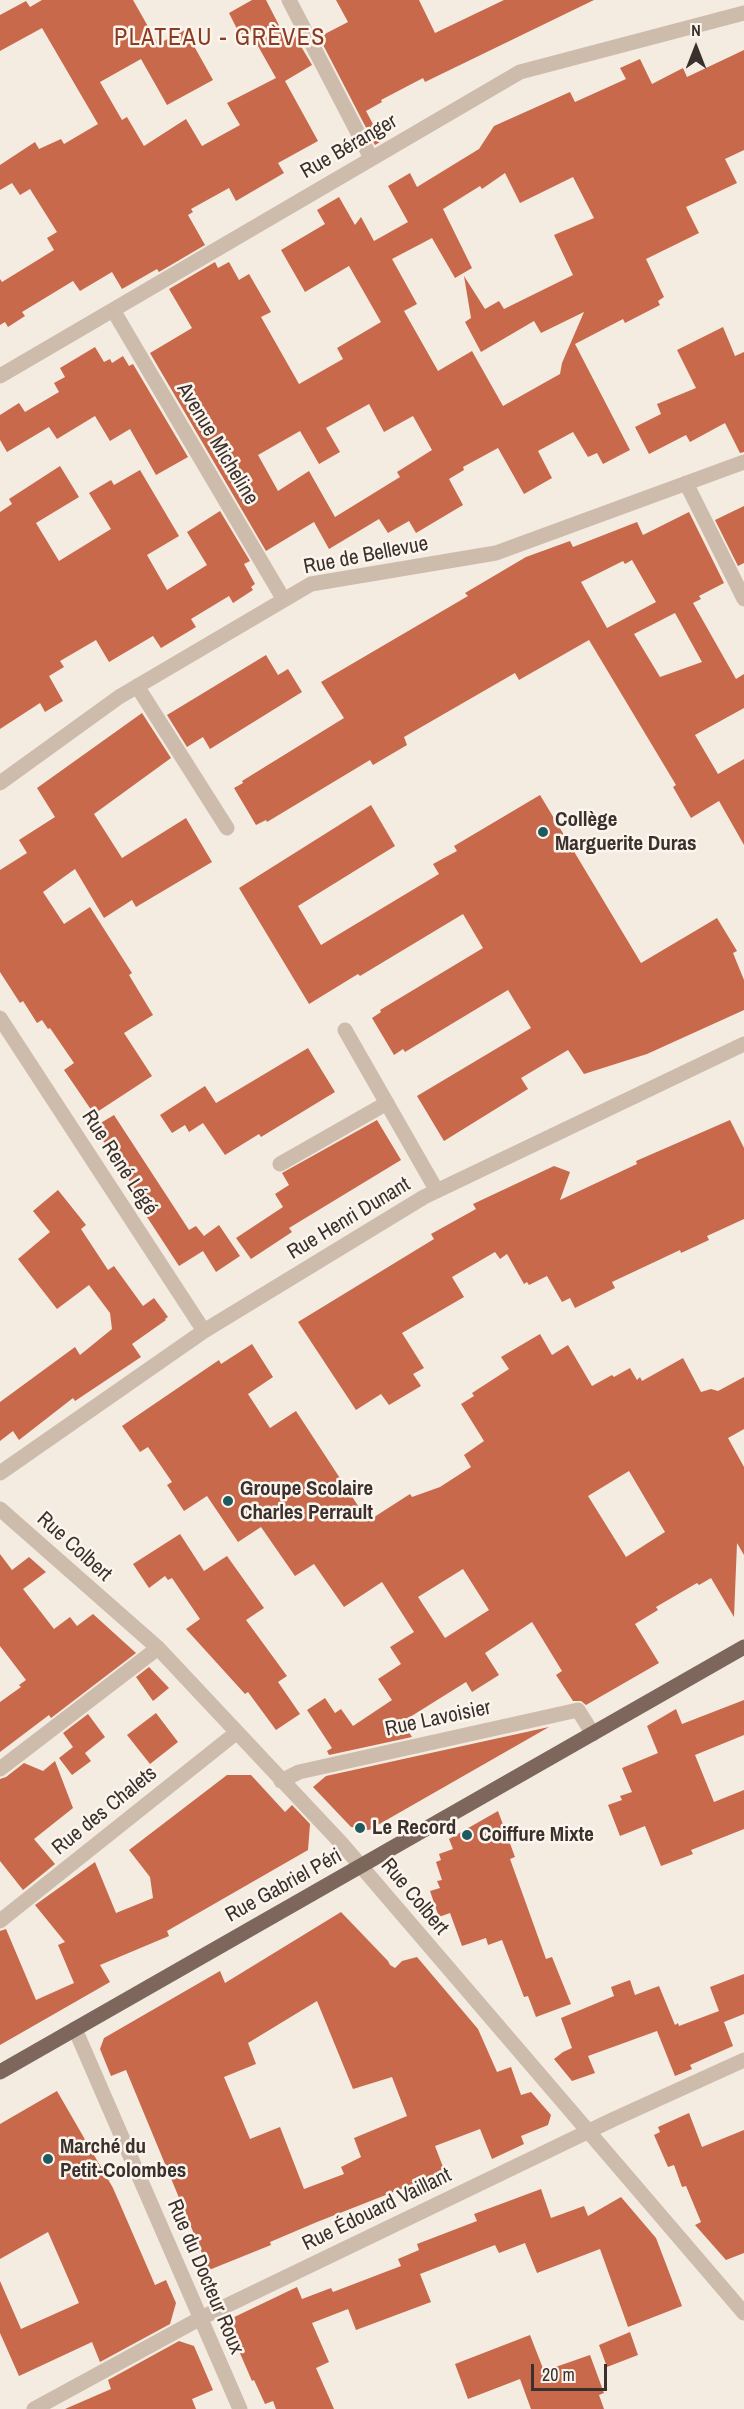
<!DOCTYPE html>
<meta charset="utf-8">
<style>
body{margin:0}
#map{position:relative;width:744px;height:2409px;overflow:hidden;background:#f4ebe1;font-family:"Archivo Narrow",sans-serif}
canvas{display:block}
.north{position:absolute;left:666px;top:18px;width:60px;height:60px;-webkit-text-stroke:4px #fbf5ee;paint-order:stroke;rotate:0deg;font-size:16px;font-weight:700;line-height:24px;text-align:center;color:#3b302b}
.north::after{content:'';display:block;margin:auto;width:21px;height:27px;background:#3b302b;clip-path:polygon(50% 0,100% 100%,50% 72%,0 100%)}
.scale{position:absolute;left:531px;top:2364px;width:76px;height:27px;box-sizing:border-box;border:3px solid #3b302b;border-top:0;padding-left:8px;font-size:18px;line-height:21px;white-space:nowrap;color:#3b302b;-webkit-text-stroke:4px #fbf5ee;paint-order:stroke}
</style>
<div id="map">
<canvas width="744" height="2409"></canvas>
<div class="north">N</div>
<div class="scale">20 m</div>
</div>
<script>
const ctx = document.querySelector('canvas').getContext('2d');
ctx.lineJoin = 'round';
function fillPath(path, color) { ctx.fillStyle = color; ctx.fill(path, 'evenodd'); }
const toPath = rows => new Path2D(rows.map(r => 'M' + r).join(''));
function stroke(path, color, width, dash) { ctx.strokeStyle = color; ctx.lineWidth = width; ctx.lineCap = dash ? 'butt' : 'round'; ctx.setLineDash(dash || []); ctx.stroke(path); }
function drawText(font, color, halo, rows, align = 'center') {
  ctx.font = font + ' "Archivo Narrow",sans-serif'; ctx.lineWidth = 5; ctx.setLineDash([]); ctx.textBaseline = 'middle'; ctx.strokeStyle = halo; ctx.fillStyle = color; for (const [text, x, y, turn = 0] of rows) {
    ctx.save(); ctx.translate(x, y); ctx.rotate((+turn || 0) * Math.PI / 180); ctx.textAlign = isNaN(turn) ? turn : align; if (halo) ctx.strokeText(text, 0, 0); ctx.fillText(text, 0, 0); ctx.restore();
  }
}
const building = toPath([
 [42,0,133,0,158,44,185,30,213,80,167,105,141,59,100,82,122,120,127,117,144,146,186,119,202,146,240,125,227,103,276,78,249,30,240,35,229,13,252,0,266,0,284,35,292,31,312,65,285,81,318,141,278,163,284,173,236,201,229,188,191,209,193,212,188,215,205,245,159,272,157,269,122,289,112,272,80,291,73,281,22,312,25,316,8,327,5,322,0,325,0,279,2,282,54,250,47,238,57,232,30,189,20,195,12,183,0,190,0,165,35,142,39,149,61,139,64,144,98,124,42,28,0,51,0,15,26,1,30,7],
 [336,0,419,0,435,33,504,0,594,0,425,82,423,78,381,100,382,102,366,111,382,141,375,145,319,37,348,22],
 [744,50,744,150,725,159,737,183,686,207,699,233,646,259,664,297,658,301,660,305,625,323,623,319,575,344,630,450,603,464,597,453,588,457,573,432,538,451,552,478,524,494,498,448,463,467,464,470,449,479,463,505,416,533,409,521,388,533,379,519,329,549,314,522,266,551,150,353,192,328,169,289,215,262,218,268,229,262,239,280,249,274,271,312,261,317,299,384,343,359,337,348,381,322,349,266,305,292,281,250,325,224,317,210,339,197,355,225,361,217,374,241,408,222,388,186,410,173,417,187,479,149,494,126,570,92,575,102,626,79,620,68,640,59,652,84,683,68,687,77],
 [505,173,520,203,573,177,594,218,554,235,573,275,504,309,499,301,485,309,464,276,471,318,465,322,481,352,534,321,541,333,584,312,562,363,560,374,503,406,472,351,438,371,404,311,417,304,392,259,432,238,455,278,472,268,443,209,480,186,482,189],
 [369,404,384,432,413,416,432,450,397,472,400,477,335,517,309,471,278,491,258,455,300,431,319,464,340,452,326,428],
 [723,327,735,356,744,352,744,452,740,453,725,423,690,442,686,435,649,454,635,427,661,414,657,404,696,388,677,350],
 [95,347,104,362,110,359,112,363,123,356,129,366,133,364,188,457,156,475,130,429,110,441,95,416,57,439,49,427,7,452,0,440,0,415,19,403,25,412,59,392,54,383,65,377,60,368],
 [60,466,79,497,36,523,59,561,111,529,89,493,111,480,114,485,140,470,179,536,147,555,167,590,207,565,187,532,220,511,250,561,244,564,255,584,251,587,253,590,233,603,229,596,191,619,196,627,161,648,153,636,109,662,96,640,60,661,64,667,49,676,63,701,45,712,40,703,0,729,0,512,12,504,9,499],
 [744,506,744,563,738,566,715,520],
 [689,512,724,583,699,596,701,599,693,603,736,679,744,674,744,708,695,735,718,774,744,759,744,845,719,801,691,818,673,787,676,785,589,640,519,680,515,673,404,737,407,745,373,765,370,760,267,822,266,820,256,825,234,788,243,783,242,781,344,718,321,682,468,596,465,593,526,557,570,541,573,547,637,522,643,535],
 [632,560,656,602,607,628,581,582,623,561,625,564],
 [675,613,702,662,660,677,634,634],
 [266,655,278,675,288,669,302,692,210,749,203,737,187,747,167,715],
 [142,713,171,758,94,814,122,858,186,818,212,862,136,907,132,900,104,918,75,869,43,892,64,924,90,907,132,973,129,975,153,1015,124,1033,152,1076,94,1114,64,1070,74,1063,50,1028,48,1029,42,1020,37,1023,23,1001,20,1003,0,972,0,870,27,853,19,840,55,817,37,788],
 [540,795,641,963,717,918,737,951,733,953,744,980,744,1010,647,1054,584,1074,568,1050,521,1078,528,1089,444,1141,417,1096,531,1028,508,990,405,1052,403,1049,394,1055,372,1018,381,1012,380,1010,483,948,463,914,360,976,358,974,309,1004,239,888,371,805,395,846,298,906,321,945,439,874,433,864,457,851,454,846],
 [308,1048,335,1092,261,1137,259,1134,225,1155,203,1123,189,1132,185,1125,172,1133,160,1115,205,1086,216,1103],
 [114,1115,189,1230,196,1226,204,1236,219,1225,240,1256,216,1272,203,1251,179,1266,132,1194,136,1191,94,1127],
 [377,1120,401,1160,289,1228,292,1232,251,1259,236,1238,283,1207,275,1194,289,1185,282,1173],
 [730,1120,744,1148,744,1219,707,1236,709,1240,681,1253,680,1250,612,1282,615,1288,575,1308,570,1298,562,1302,547,1276,529,1285,527,1282,524,1284,507,1254,500,1259,495,1252,452,1277,464,1297,402,1333,424,1368,413,1374,421,1386,389,1405,381,1394,356,1410,298,1322,434,1239,431,1234,476,1209,473,1204,554,1166,570,1172,560,1200,637,1164,636,1161],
 [58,1190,86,1225,81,1229,108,1270,114,1266,143,1306,154,1298,168,1317,165,1319,166,1320,132,1344,141,1357,75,1401,73,1398,19,1440,13,1431,0,1441,0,1402,75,1347,80,1355,112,1329,110,1313,89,1285,57,1309,18,1259,50,1232,33,1211],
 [540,1334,552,1355,568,1345,592,1386,612,1375,614,1377,630,1368,637,1380,640,1377,642,1381,683,1358,701,1392,711,1389,718,1391,744,1377,744,1429,728,1438,744,1467,744,1555,737,1543,734,1617,711,1578,699,1585,697,1583,656,1607,658,1610,635,1624,659,1663,586,1705,581,1701,573,1701,556,1675,562,1671,532,1622,485,1653,499,1675,472,1692,466,1682,402,1722,412,1737,329,1755,327,1751,332,1748,307,1710,325,1698,335,1713,341,1709,353,1726,392,1700,378,1679,401,1664,390,1647,414,1632,382,1582,344,1607,314,1564,295,1576,261,1527,238,1542,207,1496,184,1511,167,1485,172,1482,148,1447,140,1452,122,1426,219,1360,221,1364,252,1344,273,1377,248,1394,270,1428,296,1411,368,1521,410,1494,412,1497,440,1487,471,1467,464,1455,484,1441,461,1404,474,1396,472,1393,509,1369,501,1357],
 [629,1471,665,1532,626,1557,588,1496],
 [463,1569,489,1610,445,1638,418,1597],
 [180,1534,204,1571,227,1556,264,1608,246,1620,287,1676,278,1682,300,1714,276,1730,248,1692,245,1694,186,1629,200,1619,172,1578,168,1580,165,1576,149,1588,133,1564],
 [0,1554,12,1570,29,1557,46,1572,23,1589,54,1629,70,1617,77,1626,93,1614,136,1653,51,1718,49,1715,0,1752,0,1702,21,1687,19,1685,26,1680,0,1646],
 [149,1667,169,1688,153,1701,136,1677],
 [744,1700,744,1735,695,1755,714,1802,744,1790,744,1829,691,1850,693,1854,661,1866,645,1826,620,1836,608,1805,622,1800,620,1796,632,1792,622,1768,658,1753,647,1726,676,1709,682,1724],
 [156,1713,178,1742,150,1764,127,1735],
 [88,1714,105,1737,85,1753,91,1761,72,1775,59,1758,73,1747,63,1733],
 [549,1727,369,1830,351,1827,313,1787,326,1776],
 [55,1761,73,1808,34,1839,55,1864,23,1890,0,1861,0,1779,6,1777,24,1763,43,1771],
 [227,1775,251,1775,285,1812,292,1805,310,1824,308,1850,167,1931,169,1936,100,1965,110,1982,0,2045,0,1931,6,1929,36,2000,74,1983,58,1945,65,1942,35,1905,95,1862,116,1913,153,1898,150,1877,129,1850],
 [498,1811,515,1857,510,1859,546,1959,552,1957,571,2004,536,2017,528,1996,524,1997,502,1940,488,1945,486,1938,462,1946,450,1913,439,1917,430,1891,440,1888,437,1881,442,1880,436,1862,441,1860,439,1854,453,1849,449,1839],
 [341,1912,388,1961,390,1965,395,1968,402,1961,417,1957,478,2029,497,2072,511,2067,521,2095,531,2092,551,2115,548,2125,521,2136,524,2144,492,2159,480,2129,435,2146,448,2180,428,2190,424,2180,317,2222,270,2242,271,2245,209,2270,126,2070,111,2076,100,2049,104,2038,220,1971,225,1983],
 [317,2001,353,2089,392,2077,407,2116,354,2138,361,2157,341,2167,344,2174,304,2189,280,2127,250,2139,224,2077,256,2064,248,2043],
 [744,1974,744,2014,724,2022,733,2046,690,2065,692,2069,675,2076,657,2031,588,2056,595,2073,572,2081,554,2059,563,2052,572,2048,561,2018,614,1996,611,1987,630,1980,635,1995,659,1986,675,2025,678,2023,679,2026,719,2011,710,1987],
 [57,2091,113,2188,155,2285,166,2280,176,2303,170,2324,100,2362,92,2342,19,2376,0,2333,0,2281,21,2329,79,2303,48,2232,0,2259,0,2124],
 [689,2113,702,2147,744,2130,744,2253,726,2260,695,2225,701,2222,686,2186,682,2187,674,2165,668,2167,654,2135,660,2132,658,2127],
 [541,2189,551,2218,584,2206,588,2216,621,2197,656,2238,682,2306,628,2327,600,2249,537,2273,525,2243,499,2253,495,2245,420,2274,431,2302,356,2330,348,2309,312,2323,329,2362,316,2368,334,2409,276,2409,273,2401,265,2404,254,2380,252,2381,226,2321,297,2287,302,2299,331,2288,333,2292,401,2266,398,2259,419,2250,417,2244,477,2221,474,2214],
 [630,2332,638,2355,607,2367,599,2345],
 [530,2335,544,2371,590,2355,604,2393,599,2395,604,2409,531,2409,520,2379,468,2399,455,2364],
 [179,2341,194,2346,213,2390,192,2399,196,2409,65,2409,111,2389,108,2380]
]);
const minor = toPath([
 [289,0,371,158],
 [113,310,284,600],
 [0,376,520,72,744,13],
 [686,483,744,599],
 [137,686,227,828],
 [0,783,119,697,311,584,496,553,744,462],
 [0,1018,204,1331],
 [345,1030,437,1191],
 [280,1164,387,1103],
 [0,1473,204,1331,424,1197,744,1044],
 [0,1509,158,1648,342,1844,744,2313],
 [0,1769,158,1648],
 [281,1781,299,1772,578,1710,593,1734],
 [0,1921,236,1733],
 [75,2029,240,2409],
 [34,2409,201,2318,612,2120,744,2060]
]);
const major = toPath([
 [0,2072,744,1647]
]);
const markers = [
 [543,832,6,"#1f5a5e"],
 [228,1501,6,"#1f5a5e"],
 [360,1828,6,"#1f5a5e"],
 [467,1835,6,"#1f5a5e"],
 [48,2159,6,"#1f5a5e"]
];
const streetNames = [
 ["Rue Béranger",349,147,-30],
 ["Avenue Micheline",217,444,59],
 ["Rue de Bellevue",366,556,-11],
 ["Rue René Légé",119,1163,57],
 ["Rue Henri Dunant",349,1219,-31],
 ["Rue Colbert",74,1547,42],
 ["Rue Lavoisier",438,1719,-12],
 ["Rue des Chalets",105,1811,-39],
 ["Rue Gabriel Péri",284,1886,-29],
 ["Rue Colbert",414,1897,50],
 ["Rue Édouard Vaillant",377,2210,-26],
 ["Rue du Docteur Roux",205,2277,67]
];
const poiNames = [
 ["Collège",555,820],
 ["Marguerite Duras",555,844],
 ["Groupe Scolaire",240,1489],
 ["Charles Perrault",240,1513],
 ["Le Record",372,1828],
 ["Coiffure Mixte",479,1835],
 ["Marché du",60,2147],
 ["Petit-Colombes",60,2171]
];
const quarterNames = [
 ["PLATEAU - GRÈVES",220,39]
];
fillPath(building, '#c8694b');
stroke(minor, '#cdbbac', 15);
stroke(major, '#7d675c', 15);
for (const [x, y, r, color] of markers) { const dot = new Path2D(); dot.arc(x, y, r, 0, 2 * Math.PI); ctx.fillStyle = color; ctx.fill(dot); stroke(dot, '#fbf5ee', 2); }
drawText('21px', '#3b302b', '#fbf5ee', streetNames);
drawText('bold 21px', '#3b302b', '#fbf5ee', poiNames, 'left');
ctx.letterSpacing = '1.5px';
drawText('24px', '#8c3b22', '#fbf5ee', quarterNames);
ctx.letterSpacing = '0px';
</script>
